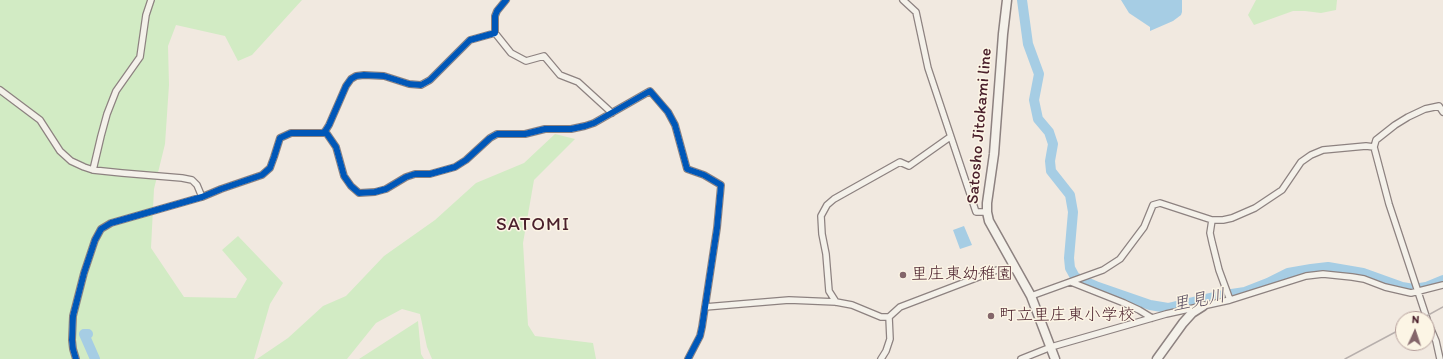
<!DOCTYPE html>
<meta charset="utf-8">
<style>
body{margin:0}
#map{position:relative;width:1443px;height:359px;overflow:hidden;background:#f1e9e0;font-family:Itim,sans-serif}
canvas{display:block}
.north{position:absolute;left:1395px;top:311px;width:40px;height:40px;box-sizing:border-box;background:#fcf5e5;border:1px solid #b59f9b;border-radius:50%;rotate:3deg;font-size:11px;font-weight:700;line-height:16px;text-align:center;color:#4a1f2b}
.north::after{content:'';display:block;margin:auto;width:14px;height:18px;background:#84666a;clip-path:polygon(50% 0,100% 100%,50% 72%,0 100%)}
</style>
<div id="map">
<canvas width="1443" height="359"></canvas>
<div class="north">N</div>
</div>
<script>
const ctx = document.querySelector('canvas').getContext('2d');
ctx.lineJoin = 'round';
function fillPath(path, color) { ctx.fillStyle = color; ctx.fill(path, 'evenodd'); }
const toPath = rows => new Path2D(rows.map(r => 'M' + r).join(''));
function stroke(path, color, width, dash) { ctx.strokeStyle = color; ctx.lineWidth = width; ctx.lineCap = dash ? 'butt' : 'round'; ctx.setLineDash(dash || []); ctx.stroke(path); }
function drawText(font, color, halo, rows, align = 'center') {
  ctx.font = font + ' Itim,"Klee One",sans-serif'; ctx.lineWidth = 3; ctx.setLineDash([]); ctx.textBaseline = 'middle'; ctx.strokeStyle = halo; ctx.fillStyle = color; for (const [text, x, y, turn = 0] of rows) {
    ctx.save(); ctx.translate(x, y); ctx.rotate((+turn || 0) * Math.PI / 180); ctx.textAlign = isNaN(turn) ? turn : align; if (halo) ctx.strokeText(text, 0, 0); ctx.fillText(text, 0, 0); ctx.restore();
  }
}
const green = toPath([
 [0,0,302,0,252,55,238,61,225,36,176,25,168,46,169,85,165,144,154,189,151,248,184,297,236,298,247,279,222,250,238,236,283,283,270,304,254,359,0,359],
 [1256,0,1337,0,1336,10,1321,13,1305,11,1293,11,1254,25,1248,15],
 [555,134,575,139,534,180,523,243,528,325,535,336,593,343,596,359,432,359,427,347,420,314,402,309,376,323,347,359,257,359,288,338,323,306,346,296,384,256,435,220,476,183,524,163],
 [418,321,421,354,424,359,359,359]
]);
const water = toPath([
 [1121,0,1182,0,1182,12,1181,15,1173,21,1150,31,1150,27,1129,13],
 [964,226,972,245,960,249,953,230]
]);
const river = toPath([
 [1022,0,1028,44,1039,74,1034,100,1038,119,1049,132,1053,144,1050,161,1051,171,1070,195,1073,212,1069,258,1070,268,1075,277,1098,287,1150,305,1168,308,1218,296,1245,292,1268,283,1288,273,1311,269,1328,267,1363,273,1402,287,1414,289,1426,287,1443,280],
 [88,334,84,334,95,359]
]);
const street = toPath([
 [903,0,916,12,928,68,976,212,987,212],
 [495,33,511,53,526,61,544,56,560,75,578,82,612,113],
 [0,90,40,120,60,151,71,161,84,167,93,170,122,173,182,178,192,180,197,185,202,197],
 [325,131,336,147,344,176,351,186,359,193,375,192,386,189,406,177,415,174,430,174,455,167,466,160,490,138,497,134,525,134,545,129,571,129,585,126,594,123,650,91,668,112,675,125,687,169,704,175,721,185,717,228,702,327,700,336,688,359],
 [93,170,101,136,107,114,116,91,140,57,146,15,151,0],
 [1212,220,1210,233,1212,242,1219,270,1230,300],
 [1071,282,1124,303,1139,310,1152,318],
 [1031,296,1103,270,1120,259,1144,227,1153,205,1160,203,1212,220,1223,220,1232,218,1255,208,1282,190,1301,162,1311,155,1323,150,1366,146,1374,147],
 [836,302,829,291,826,254,822,234,821,216,827,205,834,199,900,162,909,166,950,137],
 [705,307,789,300,836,302,852,305,881,317,889,317,900,307,997,270,1015,269],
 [1427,319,1389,204,1374,147,1376,140,1395,125,1408,117,1425,109,1439,106,1443,112],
 [1427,320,1436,341,1440,359],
 [76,359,73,349,72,340,73,316,84,273,95,240,101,229,111,223,202,197,221,189,262,175,270,168,274,157,280,138,291,133,324,133,329,125,346,86,351,79,356,76,364,75,384,76,409,84,421,85,430,80,470,40,495,33,495,16,497,11,506,0],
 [881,359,886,351,890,339,889,317],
 [1021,359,1051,347,1166,314,1230,300,1306,276,1323,274,1352,277,1364,279,1385,287,1411,293,1443,285]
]);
const secondary = toPath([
 [1007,0,1003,34,994,154,987,203,987,212,989,221,1031,296,1055,359],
 [1157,359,1183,323,1192,313,1203,306]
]);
const rail = toPath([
 [1421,319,1443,307],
 [1345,359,1403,328]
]);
const cycleway = toPath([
 [325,131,336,147,344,176,351,186,359,193,375,192,386,189,406,177,415,174,430,174,455,167,466,160,490,138,497,134,525,134,545,129,571,129,585,126,594,123,650,91,668,112,675,125,687,169,704,175,721,185,717,228,702,327,700,336,688,359],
 [76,359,73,349,72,340,73,316,84,273,95,240,101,229,111,223,202,197,221,189,262,175,270,168,274,157,280,138,291,133,324,133,329,125,346,86,351,79,356,76,364,75,384,76,409,84,421,85,430,80,470,40,495,33,495,16,497,11,506,0]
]);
const markers = [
 [903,275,4,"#84666a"],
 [991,316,4,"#84666a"]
];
const streetNames = [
 ["Satosho Jitokami line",980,126,-85]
];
const poiNames = [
 ["里庄東幼稚園",911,275],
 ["町立里庄東小学校",999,316]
];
const waterNames = [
 ["里見川",1199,301,-11]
];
const quarterNames = [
 ["SATOMI",533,225]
];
fillPath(green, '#d2ebc4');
fillPath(water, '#a6cde4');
stroke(river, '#a6cde4', 10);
stroke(street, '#8d8280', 8);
stroke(secondary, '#8d8280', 11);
stroke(street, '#f4f1ea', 5.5);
stroke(secondary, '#f4f1ea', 8);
stroke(rail, '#b7afac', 1.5);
stroke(cycleway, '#0057b8', 6);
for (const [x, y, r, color] of markers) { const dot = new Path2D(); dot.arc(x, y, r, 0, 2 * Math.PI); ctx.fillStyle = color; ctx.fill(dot); stroke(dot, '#fcf5e5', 1.5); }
drawText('17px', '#4a1f2b', '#fcf5e5', streetNames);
drawText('17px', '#4a1f2b', '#fcf5e5', poiNames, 'left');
drawText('italic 18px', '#5c5063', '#fcf5e5', waterNames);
ctx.letterSpacing = '1px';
drawText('19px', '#4a1f2b', '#fcf5e5', quarterNames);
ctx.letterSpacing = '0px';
</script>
